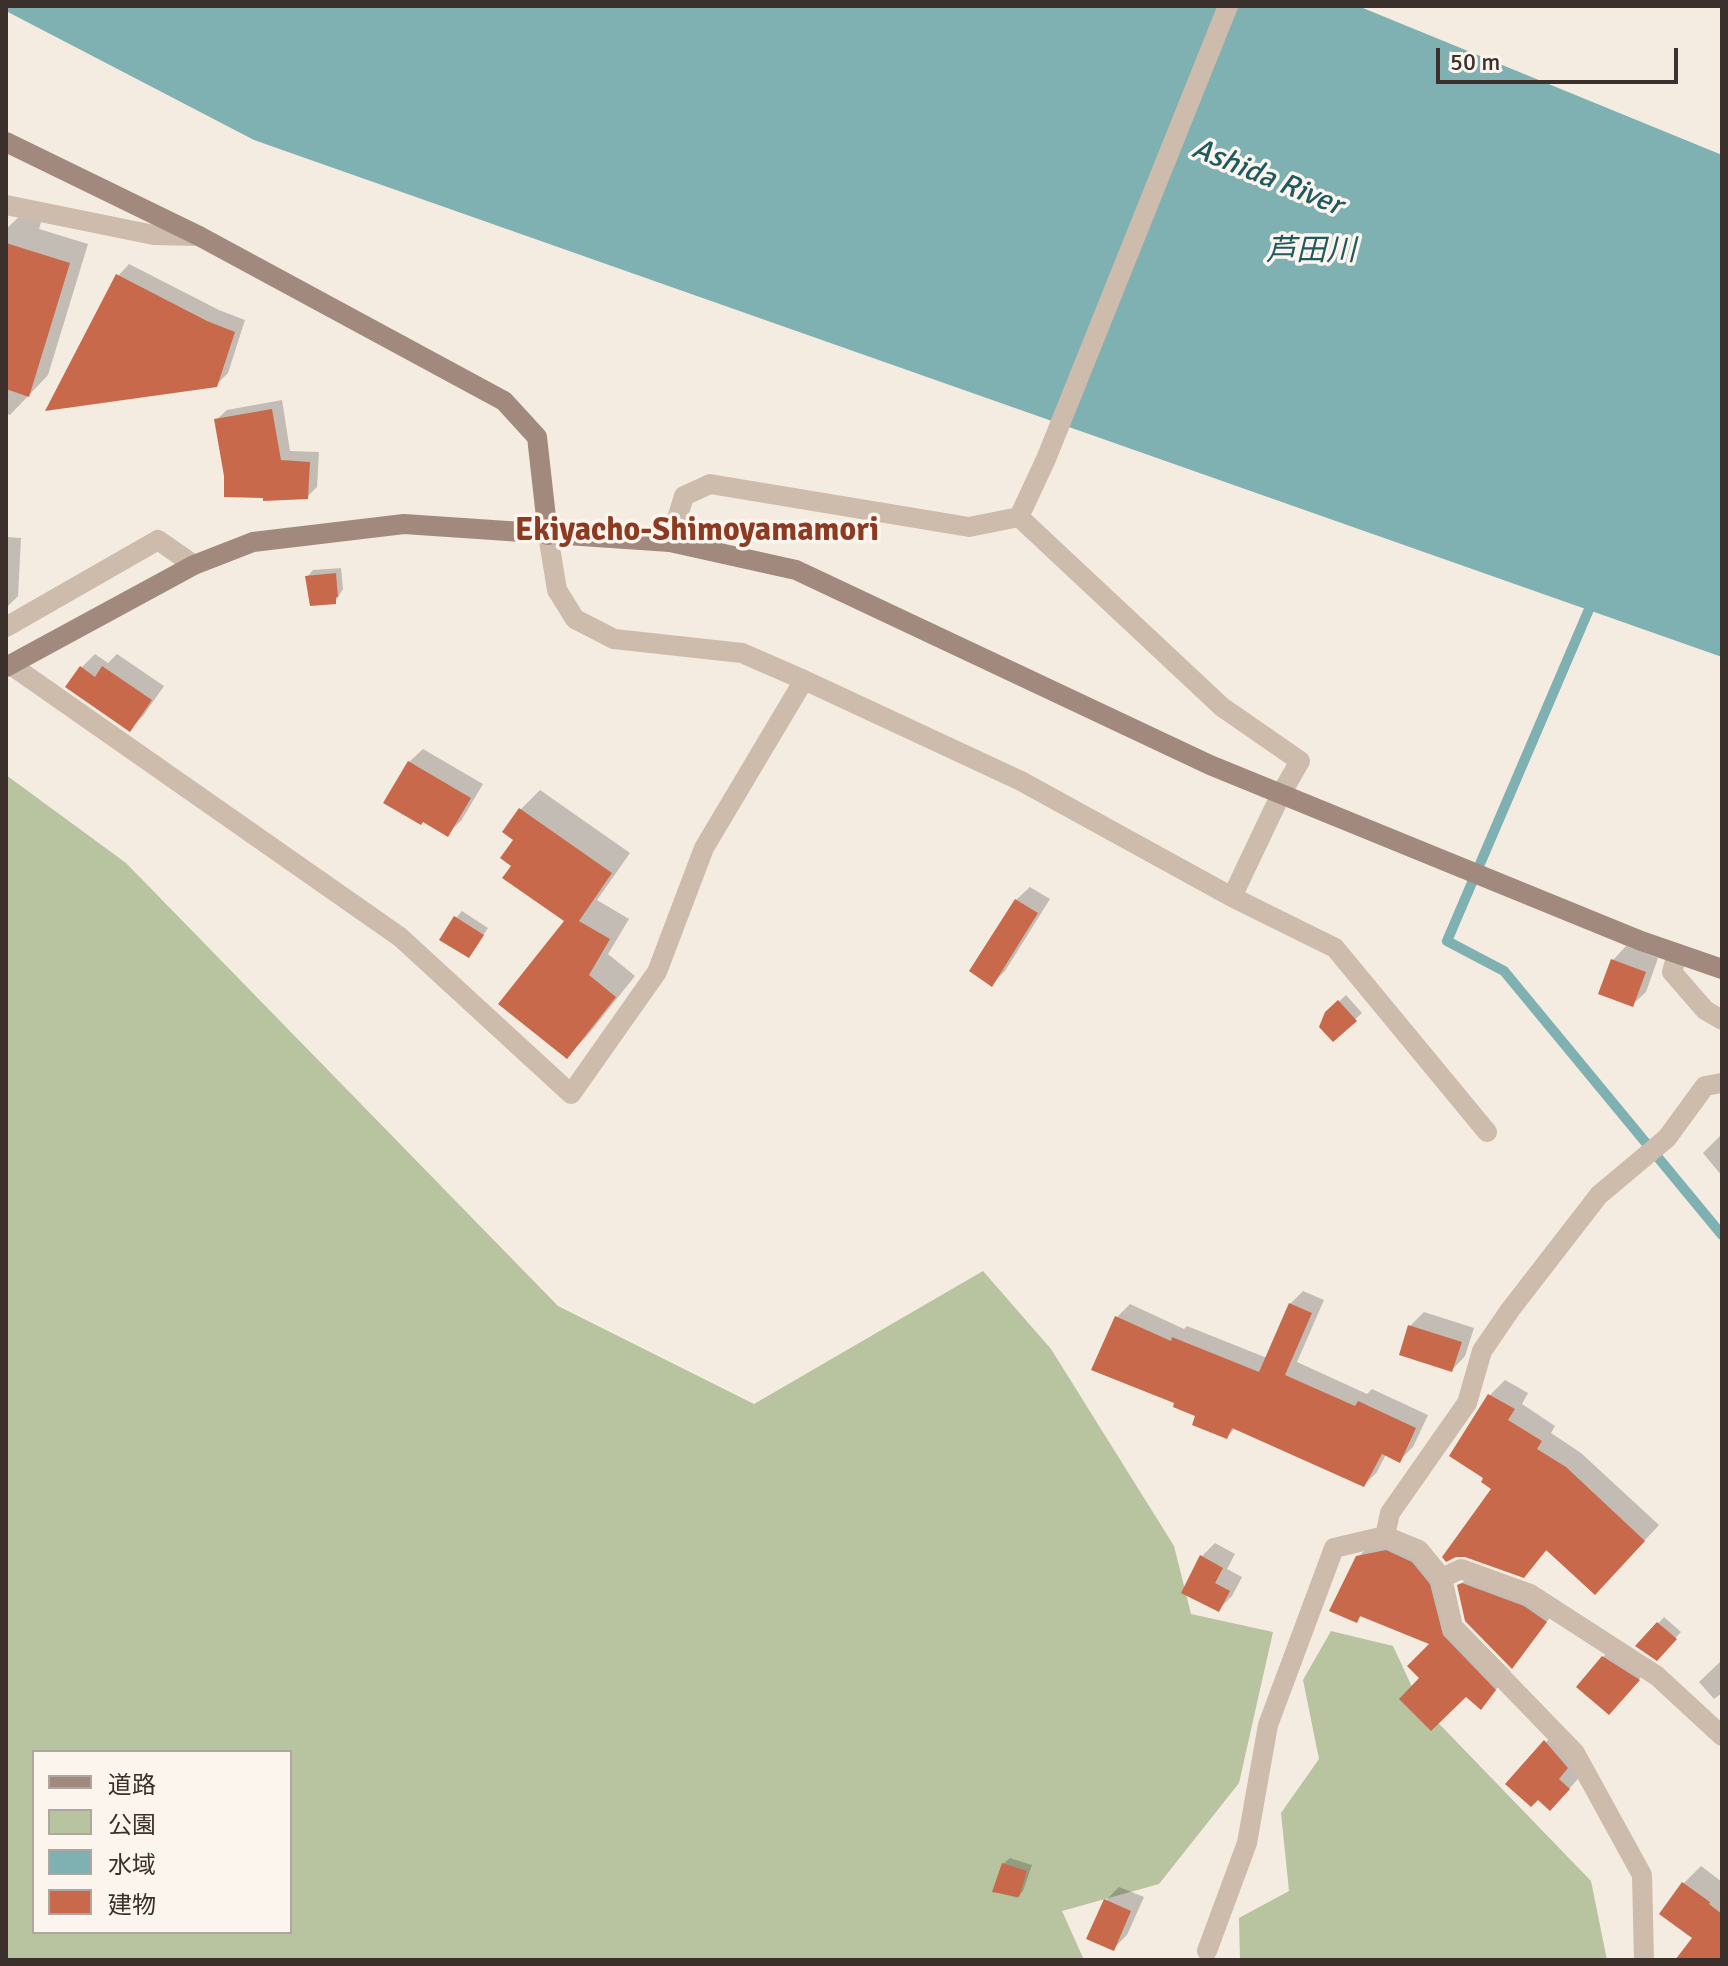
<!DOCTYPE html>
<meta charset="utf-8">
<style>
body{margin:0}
#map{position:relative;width:1728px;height:1966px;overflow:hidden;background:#f4ebe1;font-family:Signika,"Noto Sans JP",sans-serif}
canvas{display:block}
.frame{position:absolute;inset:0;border:8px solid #3b302b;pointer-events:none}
.legend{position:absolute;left:32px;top:1750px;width:260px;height:184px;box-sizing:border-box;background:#fbf5ee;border:2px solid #aea6a0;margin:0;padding:10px 14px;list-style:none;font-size:24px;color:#3b302b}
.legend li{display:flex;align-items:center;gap:16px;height:40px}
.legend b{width:40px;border:2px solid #aea6a0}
.scale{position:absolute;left:1436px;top:48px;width:242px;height:36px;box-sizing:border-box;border:4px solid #3b302b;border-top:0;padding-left:10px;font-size:24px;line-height:28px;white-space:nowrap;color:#3b302b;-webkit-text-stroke:6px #fbf5ee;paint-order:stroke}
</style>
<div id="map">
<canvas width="1728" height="1966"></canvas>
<div class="frame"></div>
<ul class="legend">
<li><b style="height:10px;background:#a18a7d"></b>道路</li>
<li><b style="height:22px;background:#b8c4a0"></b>公園</li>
<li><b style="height:22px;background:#7fb0b2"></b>水域</li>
<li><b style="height:22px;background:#c8694b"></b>建物</li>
</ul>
<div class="scale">50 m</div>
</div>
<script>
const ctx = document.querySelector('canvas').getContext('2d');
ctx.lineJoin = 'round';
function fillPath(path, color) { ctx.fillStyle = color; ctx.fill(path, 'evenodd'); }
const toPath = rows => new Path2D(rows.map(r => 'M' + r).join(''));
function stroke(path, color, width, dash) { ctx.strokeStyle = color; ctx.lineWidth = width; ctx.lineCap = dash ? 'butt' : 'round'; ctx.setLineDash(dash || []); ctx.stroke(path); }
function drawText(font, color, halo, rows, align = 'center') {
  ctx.font = font + ' Signika,"Noto Sans JP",sans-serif'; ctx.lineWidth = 7; ctx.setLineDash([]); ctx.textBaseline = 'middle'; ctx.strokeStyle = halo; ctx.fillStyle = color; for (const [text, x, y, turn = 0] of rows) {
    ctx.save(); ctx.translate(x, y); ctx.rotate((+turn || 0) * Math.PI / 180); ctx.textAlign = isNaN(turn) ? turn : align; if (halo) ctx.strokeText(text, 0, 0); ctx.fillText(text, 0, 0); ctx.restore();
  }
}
const green = toPath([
 [6,775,126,863,558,1306,754,1404,983,1271,1051,1349,1174,1546,1191,1614,1273,1632,1239,1783,1159,1884,1062,1911,1084,1960,6,1960],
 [34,1752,290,1752,290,1932,34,1932],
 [1331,1631,1393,1646,1420,1704,1591,1881,1607,1960,1240,1960,1239,1918,1289,1891,1281,1813,1319,1759,1303,1680]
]);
const water = toPath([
 [6,6,1358,6,1722,155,1722,657,254,140,6,11]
]);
const shadow = toPath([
 [21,215,41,222,39,229,88,244,48,375,10,415,6,414,6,229],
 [129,264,219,310,245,320,228,373,216,385,118,276],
 [282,400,290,451,319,452,317,487,307,497,226,475,216,420,227,410],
 [6,537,21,538,18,596,6,608],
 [341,568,343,589,335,602,307,577,313,570],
 [95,654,108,663,117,654,164,686,143,716,129,729,81,668],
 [423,749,483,784,461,821,447,834,409,762],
 [540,790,630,853,597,900,629,919,608,954,635,976,587,1036,567,1056,567,921,514,865,520,810],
 [1030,887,1050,899,1005,971,992,984,1016,900],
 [462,911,488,928,474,950,456,918],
 [1626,946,1658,958,1646,992,1632,1005,1613,960],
 [1346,995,1362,1013,1333,1039,1327,1013],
 [1722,1134,1722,1176,1703,1153],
 [1303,1291,1324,1300,1297,1362,1367,1394,1372,1389,1428,1415,1413,1447,1400,1460,1386,1454,1377,1472,1364,1485,1236,1427,1227,1437,1177,1402,1117,1317,1130,1304,1184,1329,1187,1326,1267,1358,1290,1304],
 [1424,1312,1474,1328,1465,1356,1452,1370,1410,1326],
 [1505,1380,1528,1393,1522,1404,1555,1426,1551,1433,1581,1453,1659,1525,1610,1578,1548,1549,1524,1576,1494,1489,1486,1477,1452,1456,1490,1395],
 [1403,1535,1459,1619,1511,1672,1481,1707,1466,1694,1422,1678,1433,1643,1363,1614,1357,1620,1358,1557,1375,1540],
 [1215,1543,1235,1554,1227,1569,1242,1577,1232,1596,1218,1610,1202,1556],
 [1470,1575,1556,1610,1512,1666,1459,1586],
 [1664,1617,1681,1632,1657,1658,1638,1646],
 [1617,1644,1651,1666,1622,1698,1603,1657],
 [1722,1660,1722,1693,1714,1699,1699,1682],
 [1559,1728,1582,1774,1564,1795,1538,1798,1508,1784],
 [1010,1858,1032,1865,1023,1891,1017,1898,994,1891,1003,1864],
 [1701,1866,1722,1882,1722,1960,1686,1960,1695,1937,1662,1913,1684,1883],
 [1119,1887,1144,1897,1127,1935,1113,1949,1106,1900]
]);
const stream = toPath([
 [1593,600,1447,941,1504,971,1722,1235]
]);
const building = toPath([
 [6,243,70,263,29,397,6,389],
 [116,274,207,321,235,332,217,387,45,411],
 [272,409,281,460,310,462,308,499,263,501,263,498,224,497,224,476,214,419],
 [336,573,338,597,336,597,336,604,310,606,305,576],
 [80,666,95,677,102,666,152,700,130,732,65,687],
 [408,761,471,798,448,837,423,822,421,825,383,803],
 [519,808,612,873,579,921,610,939,589,975,616,997,567,1059,498,1004,564,921,502,878,511,866,500,858,513,840,502,832],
 [1015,899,1038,913,992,987,969,971],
 [454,916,484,935,469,958,439,940],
 [1611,959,1646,972,1633,1007,1598,994],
 [1338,1000,1357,1021,1333,1042,1319,1027,1325,1012],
 [1289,1303,1312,1313,1285,1375,1355,1406,1358,1401,1416,1428,1400,1463,1382,1454,1364,1487,1232,1428,1227,1439,1192,1425,1195,1416,1173,1407,1174,1403,1091,1370,1115,1316,1171,1341,1172,1337,1259,1372],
 [1408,1325,1462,1342,1452,1372,1399,1355],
 [1488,1394,1515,1409,1508,1420,1542,1441,1537,1449,1566,1467,1645,1541,1595,1595,1546,1550,1524,1578,1465,1557,1456,1557,1446,1562,1442,1557,1491,1489,1481,1482,1483,1478,1449,1456],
 [1386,1550,1412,1562,1430,1584,1443,1635,1496,1690,1481,1710,1466,1697,1431,1731,1399,1699,1419,1678,1407,1666,1429,1644,1360,1616,1357,1623,1329,1611,1356,1556],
 [1200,1555,1223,1568,1215,1583,1230,1591,1219,1612,1181,1593],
 [1462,1583,1524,1606,1547,1622,1512,1669,1465,1621,1457,1585],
 [1657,1622,1677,1639,1657,1661,1635,1646],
 [1602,1656,1640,1680,1609,1715,1576,1687],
 [1544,1740,1568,1768,1559,1779,1570,1789,1550,1811,1538,1800,1531,1807,1505,1784],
 [1002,1863,1027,1871,1019,1897,992,1892],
 [1682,1882,1710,1902,1709,1904,1722,1914,1722,1960,1675,1960,1692,1938,1659,1914],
 [1104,1899,1131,1911,1114,1951,1086,1939]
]);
const street = toPath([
 [6,205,154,235,199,236],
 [1019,517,1222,707,1300,761,1281,794,1232,897],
 [548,535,557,590,575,619,614,639,742,653,804,680,1021,781,1232,897,1335,948,1487,1132],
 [670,542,684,496,710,484,969,527,1019,517,1046,459,1228,6],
 [6,627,158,540,194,565],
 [11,665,400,937,571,1094,657,972,704,848,804,680],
 [1677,954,1672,972,1705,1010,1722,1020],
 [1442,1578,1461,1569,1530,1594,1657,1676,1722,1736],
 [1207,1951,1247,1843,1268,1725,1334,1548,1385,1536],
 [1644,1960,1642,1875,1575,1753,1453,1627,1442,1578,1419,1550,1385,1536,1390,1513,1467,1403,1482,1351,1510,1310,1599,1195,1667,1138,1705,1086,1722,1083]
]);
const secondary = toPath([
 [6,142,199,236,504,401,537,437,548,535],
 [6,667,194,565,253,542,404,524,670,542,796,570,1210,765,1641,941,1722,969]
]);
const waterNames = [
 ["Ashida River",1267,178,22],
 ["芦田川",1311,252]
];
const quarterNames = [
 ["Ekiyacho-Shimoyamamori",697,532]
];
fillPath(green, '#b8c4a0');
fillPath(water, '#7fb0b2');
fillPath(shadow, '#0003');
stroke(stream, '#7fb0b2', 10);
fillPath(building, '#c8694b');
stroke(street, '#cdbbac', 20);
stroke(secondary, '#a18a7d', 20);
drawText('italic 30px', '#1f5a5e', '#fbf5ee', waterNames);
drawText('bold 32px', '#8c3b22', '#fbf5ee', quarterNames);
</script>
